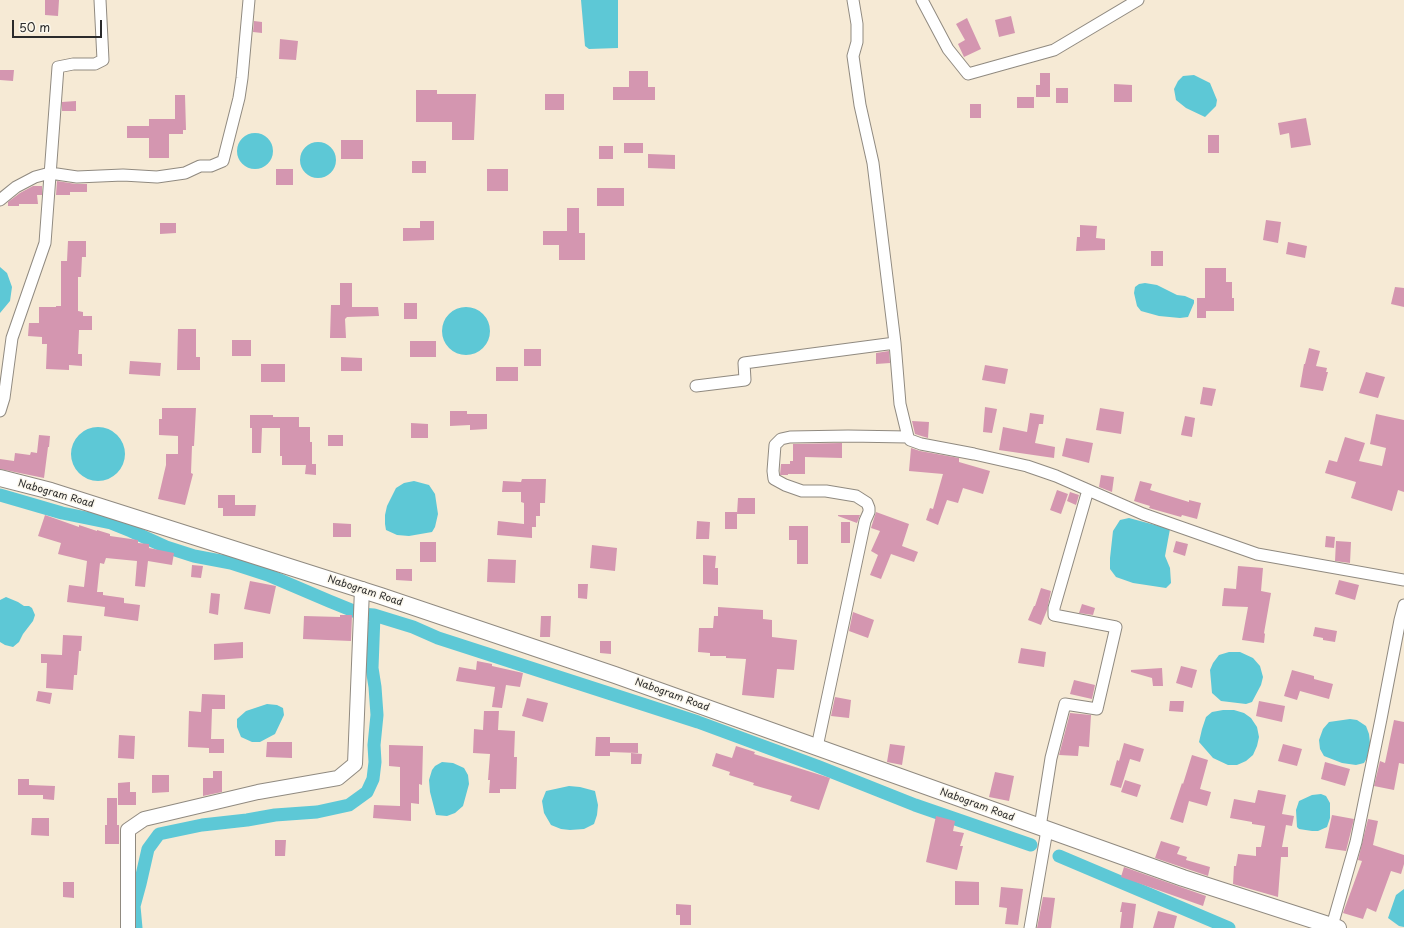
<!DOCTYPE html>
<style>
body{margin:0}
#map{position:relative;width:1404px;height:928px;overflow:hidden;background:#f6ead5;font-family:"Playpen Sans",sans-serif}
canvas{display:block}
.scale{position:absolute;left:12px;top:20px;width:90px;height:18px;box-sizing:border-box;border:2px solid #2b2b2b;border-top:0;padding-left:5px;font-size:12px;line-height:14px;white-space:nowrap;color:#2b2b2b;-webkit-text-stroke:3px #fbf7ec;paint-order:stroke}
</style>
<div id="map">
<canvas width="1404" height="928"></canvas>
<div class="scale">50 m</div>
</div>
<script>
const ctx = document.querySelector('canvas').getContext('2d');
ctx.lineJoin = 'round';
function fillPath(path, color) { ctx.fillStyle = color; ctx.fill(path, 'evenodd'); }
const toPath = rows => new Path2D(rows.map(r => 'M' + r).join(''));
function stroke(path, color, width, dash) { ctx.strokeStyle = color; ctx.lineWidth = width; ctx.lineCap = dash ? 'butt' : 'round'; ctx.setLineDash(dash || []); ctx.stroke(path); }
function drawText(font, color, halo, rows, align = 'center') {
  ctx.font = font + ' "Playpen Sans",sans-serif'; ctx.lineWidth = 3; ctx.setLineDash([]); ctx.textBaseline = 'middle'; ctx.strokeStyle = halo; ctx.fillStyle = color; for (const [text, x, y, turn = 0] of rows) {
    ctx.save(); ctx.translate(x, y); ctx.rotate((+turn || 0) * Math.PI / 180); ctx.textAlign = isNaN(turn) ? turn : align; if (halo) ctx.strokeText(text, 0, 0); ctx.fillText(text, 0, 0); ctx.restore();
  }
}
const water = toPath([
 [581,0,618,0,618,48,589,49,585,46],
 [1194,75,1210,83,1217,100,1216,106,1205,117,1186,108,1176,100,1174,89,1178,81,1183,76],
 '237 151a18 18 0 1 1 36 0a18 18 0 1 1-36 0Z',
 '300 160a18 18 0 1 1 36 0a18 18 0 1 1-36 0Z',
 [0,267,7,273,12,287,10,301,0,313],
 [1145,283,1157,285,1177,295,1185,296,1194,300,1194,303,1188,317,1180,318,1159,316,1141,311,1137,306,1134,293,1135,287,1139,284],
 '442 331a24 24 0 1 1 48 0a24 24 0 1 1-48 0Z',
 '71 454a27 27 0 1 1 54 0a27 27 0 1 1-54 0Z',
 [414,481,429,485,435,494,438,514,435,527,432,532,409,536,397,535,386,530,385,524,385,515,387,506,396,488,404,483],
 [1129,518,1170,529,1165,556,1170,568,1171,583,1166,588,1133,583,1116,577,1110,569,1110,558,1113,531,1120,520],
 [6,597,18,602,24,606,29,606,32,608,35,615,33,621,23,634,19,642,13,647,5,645,0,642,0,600],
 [1229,652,1240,652,1253,658,1260,666,1263,677,1261,685,1252,702,1246,704,1221,701,1212,693,1210,670,1213,663,1219,655],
 [267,704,277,705,283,708,284,715,275,734,260,742,252,742,241,737,237,727,237,719,246,711],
 [1223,710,1234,710,1244,713,1251,718,1257,727,1259,737,1257,746,1253,755,1246,761,1237,765,1228,765,1213,758,1199,742,1202,729,1206,717,1212,712],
 [1350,719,1357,720,1366,726,1369,734,1370,743,1367,758,1364,763,1356,765,1342,763,1324,756,1320,749,1319,740,1323,729,1329,722],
 [442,762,453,763,464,768,468,775,469,784,463,806,455,813,447,816,436,815,430,792,429,780,432,770,435,766],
 [569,786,580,787,595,791,598,805,597,815,594,824,584,829,570,830,561,829,551,825,544,813,542,801,546,791],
 [1321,794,1326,796,1330,803,1330,818,1327,827,1318,831,1312,831,1299,829,1297,827,1296,810,1299,801,1312,795],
 [1404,889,1404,927,1399,926,1388,918,1396,895]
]);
const canal = toPath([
 [0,495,62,513,111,523,131,531,166,547,194,556,231,563,268,575,329,601,361,614,374,615,413,627,438,638,698,722,817,766,915,805,1031,845],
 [1059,856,1229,928],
 [136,928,134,906,140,884,148,849,159,834,202,825,247,820,275,815,317,812,349,805,367,792,373,779,375,762,374,745,377,715,375,687,372,668,374,615]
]);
const building = toPath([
 [45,0,59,0,58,16,45,15],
 [1011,16,1015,33,999,37,995,20],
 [967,18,981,49,964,57,958,44,965,40,956,24],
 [254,21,262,22,262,33,253,32],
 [280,39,298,41,296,60,279,59],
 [0,70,14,70,13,81,0,80],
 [629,71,648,71,648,87,655,87,655,100,613,100,613,87,629,87],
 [1040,73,1050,73,1050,97,1036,97,1036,85,1040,85],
 [1114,84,1132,85,1132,102,1114,102],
 [1056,88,1068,88,1068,103,1056,103],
 [416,90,437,90,437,94,476,94,474,140,452,140,452,122,416,122],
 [545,94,564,94,564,110,545,110],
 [175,95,185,95,186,130,183,130,183,134,169,134,169,158,149,158,149,138,127,138,127,126,149,126,149,119,175,119],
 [1017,97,1034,97,1034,108,1017,108],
 [76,101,76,111,62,111,62,102],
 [970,104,981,104,981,118,970,118],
 [1306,118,1311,145,1291,148,1289,133,1280,135,1278,123],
 [1208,135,1219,135,1219,153,1208,153],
 [341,140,363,140,363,159,341,159],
 [624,143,643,143,643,153,624,153],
 [599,146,613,146,613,159,599,159],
 [648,154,675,155,675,169,648,168],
 [412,161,426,161,426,173,412,173],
 [276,169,293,169,293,185,276,185],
 [487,169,508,169,508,191,487,191],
 [57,181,76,184,87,184,87,192,70,192,70,195,56,195],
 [33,186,42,186,42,195,37,195,38,204,19,204,19,206,8,206,8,202,20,193],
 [597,188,624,188,624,206,597,206],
 [567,208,579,208,579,233,585,233,585,260,559,260,559,245,543,245,543,231,567,231],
 [1266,220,1281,222,1278,243,1263,240],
 [420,221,434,221,434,240,403,241,403,228,420,228],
 [160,223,176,223,176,233,160,234],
 [1080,225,1097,226,1096,238,1105,239,1105,250,1076,251,1077,237,1080,237],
 [68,241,86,241,86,257,82,257,81,277,78,277,78,311,83,312,83,316,92,316,92,330,79,330,78,354,82,354,82,366,69,365,69,370,46,369,47,344,42,344,42,337,28,336,29,323,39,323,39,307,56,307,56,306,61,306,61,261,67,261],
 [1288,242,1307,246,1305,258,1286,254],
 [1151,251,1163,251,1163,266,1151,266],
 [1205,268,1226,268,1226,282,1232,282,1232,298,1234,298,1234,311,1206,311,1206,318,1197,318,1197,298,1205,298],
 [340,283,352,283,352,307,378,307,379,316,347,317,345,319,346,338,330,338,331,305,340,305],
 [1395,287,1404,288,1404,307,1391,304],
 [404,303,417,303,417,319,404,319],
 [178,329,196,329,196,357,200,357,200,370,177,370],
 [232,340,251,340,251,356,232,356],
 [410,341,436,341,436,357,410,357],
 [1309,348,1320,351,1316,366,1327,368,1326,372,1328,372,1323,391,1300,387,1304,364,1305,364],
 [524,349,541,349,541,366,524,366],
 [889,351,890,363,876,364,876,353],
 [341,357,362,358,362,371,341,371],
 [130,361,161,363,160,376,129,374],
 [261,364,285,364,285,382,261,382],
 [985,365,1008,369,1005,384,982,380],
 [496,367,518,367,518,381,496,381],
 [1366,372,1385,377,1378,398,1359,393],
 [1203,387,1216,389,1212,406,1200,404],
 [985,407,997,409,992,433,983,432],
 [162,408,196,408,194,446,192,446,191,473,193,474,185,505,158,499,166,465,166,454,178,454,178,436,159,435,159,419,162,419],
 [1100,408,1124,412,1121,434,1096,430],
 [450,411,467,411,467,414,487,414,487,429,470,430,470,425,450,426],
 [1030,413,1044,415,1043,424,1039,424,1035,443,1055,447,1054,458,999,450,1003,427,1027,432],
 [1376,414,1404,420,1404,492,1398,490,1392,511,1351,498,1356,482,1325,473,1329,460,1337,462,1345,437,1365,443,1359,461,1382,466,1386,448,1370,444],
 [250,415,273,415,273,417,299,417,299,427,310,427,310,442,312,442,312,464,316,464,316,475,305,474,306,465,282,465,282,456,280,456,280,428,262,428,261,453,252,453,252,428,250,428],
 [1185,416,1195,418,1192,437,1181,435],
 [912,421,929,422,928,438,915,434],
 [411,423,428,424,428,438,411,438],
 [39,435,50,436,49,447,48,447,44,478,0,469,0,459,14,461,15,453,30,455,31,452,37,453],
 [328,435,343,435,343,446,328,446],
 [1066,438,1093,443,1089,463,1062,456],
 [842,443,842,458,805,457,805,474,788,474,788,475,780,475,781,464,790,464,790,461,793,461,793,444],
 [911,448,920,451,959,458,959,462,990,471,983,494,963,488,958,503,947,500,938,525,926,520,930,508,933,509,943,474,909,471],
 [1101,475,1114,477,1112,492,1099,487],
 [522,479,546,479,545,503,540,503,540,516,536,516,536,527,532,527,532,538,497,535,498,521,524,524,524,503,521,502,521,492,502,492,503,481,521,482],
 [1140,481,1152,484,1150,490,1189,502,1189,500,1201,503,1197,519,1182,515,1181,517,1149,508,1150,506,1134,501],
 [1057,490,1068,494,1061,514,1050,510],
 [1070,492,1079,495,1076,505,1067,501],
 [218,495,235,495,235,505,256,505,255,516,223,516,223,508,218,508],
 [738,498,755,498,755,514,737,514],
 [725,512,737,512,737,529,725,529],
 [876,512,909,524,902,546,918,552,914,562,891,554,881,579,870,575,878,555,871,551,880,531,871,528],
 [45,515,79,527,79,525,97,531,97,530,110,534,110,536,138,540,138,543,149,544,149,548,174,553,172,565,148,561,145,587,135,586,137,561,106,558,104,564,100,563,97,592,103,592,103,595,124,598,124,603,140,605,138,621,104,616,105,607,67,602,69,585,84,587,87,561,58,554,61,543,38,536],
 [838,515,860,515,857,523,838,516],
 [697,521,710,522,709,539,696,539],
 [841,522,850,522,850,543,841,543],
 [333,523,351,524,351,537,333,537],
 [789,526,808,526,808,564,797,564,797,540,789,540],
 [1326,536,1335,537,1334,548,1325,547],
 [1176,541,1188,544,1185,556,1173,552],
 [1336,541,1351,542,1350,563,1335,561],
 [420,542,436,542,436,562,420,562],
 [592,545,617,548,615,571,590,568],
 [703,555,716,556,715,568,718,568,718,585,703,584],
 [488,559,516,560,515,583,487,582],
 [192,565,203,566,201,578,191,577],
 [1238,566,1263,568,1261,591,1271,593,1264,633,1265,634,1264,643,1242,640,1248,607,1222,606,1224,588,1236,589],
 [396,569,412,569,412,581,396,580],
 [1339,580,1359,585,1355,600,1335,594],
 [250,581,276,586,270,614,244,609],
 [578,584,588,584,587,599,578,598],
 [1041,588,1051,591,1047,610,1041,625,1028,620,1034,606,1035,606],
 [211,593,220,594,218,615,209,613],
 [1082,604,1095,608,1093,615,1079,613],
 [718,607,763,610,763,619,772,620,772,637,797,640,794,670,777,669,774,698,742,695,746,659,726,658,726,656,710,656,710,653,698,652,699,628,713,628,714,616,718,616],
 [853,612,874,620,868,638,849,631],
 [340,615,352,615,351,641,303,639,304,616,340,617],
 [541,616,551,616,550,637,540,637],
 [1315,627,1337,631,1335,642,1323,640,1323,638,1313,636],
 [63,635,82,636,81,651,79,651,77,675,74,675,73,690,46,688,47,663,41,663,41,654,62,655],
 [600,641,611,641,611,654,600,653],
 [243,642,243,658,214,660,214,644],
 [1021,648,1046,652,1044,667,1018,663],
 [477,661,492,664,492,666,523,673,520,687,506,685,502,708,492,707,495,687,456,681,459,667,476,670],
 [1181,666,1197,670,1192,688,1176,683],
 [1162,668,1163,686,1153,686,1152,678,1131,672,1131,670],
 [1292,670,1314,676,1314,679,1333,684,1329,699,1300,691,1297,700,1284,696],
 [1074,680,1095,685,1092,699,1070,694],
 [38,691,52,693,50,704,36,701],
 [202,694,225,695,225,709,212,709,211,739,224,739,224,753,209,753,209,748,188,747,189,711,201,712],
 [835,697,851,700,849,718,831,716],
 [527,698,548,703,543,722,522,716],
 [1170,701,1184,701,1183,712,1169,711],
 [1259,701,1285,706,1282,722,1256,716],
 [484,711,499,711,498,730,515,731,514,757,517,757,516,789,500,789,500,793,489,793,490,780,488,780,490,754,473,753,474,729,483,730],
 [1070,713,1091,715,1089,747,1079,746,1078,756,1059,755],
 [1394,720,1404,722,1404,764,1399,763,1394,790,1374,786,1380,761,1385,763],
 [119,735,135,736,134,759,118,758],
 [596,737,610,737,610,743,638,743,638,753,610,752,610,756,595,756],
 [267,742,292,742,292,758,266,757],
 [1124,743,1144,749,1140,762,1130,759,1121,788,1110,785,1117,760,1119,761],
 [890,744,905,746,902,765,887,762],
 [1283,744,1302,749,1297,766,1278,761],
 [389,745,423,746,422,785,419,784,419,804,411,803,411,821,373,818,374,805,400,806,400,767,389,766],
 [736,746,755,752,754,754,830,778,819,810,790,801,792,796,753,785,754,783,729,775,730,772,712,766,716,753,732,758],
 [631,753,642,754,641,764,631,764],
 [1192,755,1208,760,1200,789,1211,792,1207,806,1189,801,1183,823,1170,819,1182,783,1183,784],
 [1325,762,1350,769,1345,786,1321,779],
 [213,771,222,771,222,792,203,796,203,778,213,778],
 [995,772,1014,776,1009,801,989,797],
 [152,775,169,775,169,792,152,793],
 [18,779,29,779,29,785,55,786,54,800,43,799,43,795,18,795],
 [1125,780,1141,785,1137,797,1121,792],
 [130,782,130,792,136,792,136,805,118,805,118,783],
 [1258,790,1286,795,1282,814,1294,816,1292,826,1286,825,1282,847,1288,847,1288,857,1281,857,1278,897,1233,884,1234,866,1236,866,1238,854,1256,856,1256,847,1261,847,1265,826,1252,824,1252,822,1230,818,1234,799,1255,803],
 [107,798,117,798,117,825,119,825,119,844,105,844,105,825,107,825],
 [1332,815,1354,819,1346,851,1325,848],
 [936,816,955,821,953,831,964,833,960,846,963,846,957,870,926,862],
 [32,818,49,818,49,836,31,835],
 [1368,819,1378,821,1373,845,1404,855,1404,864,1401,874,1391,871,1376,912,1367,908,1363,919,1343,913,1362,861,1358,860],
 [275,840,286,840,285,856,275,856],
 [1161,841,1180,847,1177,854,1187,857,1186,860,1210,867,1208,876,1155,858],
 [1124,867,1206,896,1203,906,1121,877],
 [955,881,979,882,979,905,955,905],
 [63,882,74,882,74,898,63,897],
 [1001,887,1023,889,1018,925,1005,924,1007,908,999,907],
 [1043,897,1055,898,1051,928,1037,928],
 [1122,902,1136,904,1133,928,1120,928,1122,912,1120,912],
 [676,904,691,905,691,925,680,925,680,915,676,915],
 [1158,911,1177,916,1174,928,1153,928]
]);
const minor = toPath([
 [853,0,857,24,857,42,853,56,860,105,873,163,895,343,900,404,908,437,910,440,921,444,974,454,1027,466,1056,476,1143,514,1257,554,1404,580],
 [922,0,948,49,968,74,1054,50,1138,0],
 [0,200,16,187,35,177,50,173,77,177,123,175,157,177,185,173,200,166,211,166,223,161,239,98,242,78,249,0],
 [696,386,745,380,744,363,895,343],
 [0,411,4,398,12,338,45,243,58,67,73,64,95,64,103,60,100,0],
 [817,747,865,521,869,512,869,508,867,503,856,496,826,491,802,491,785,485,774,479,773,471,775,445,781,439,790,437,848,436,908,437],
 [1040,827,1051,758,1065,704,1097,709,1116,627,1054,615,1054,608,1088,490],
 [1332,926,1356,842,1381,719,1400,620,1404,605],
 [1030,928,1047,830]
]);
const tertiary = toPath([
 [128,928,128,830,144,819,258,792,338,778,355,764,362,589]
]);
const secondary = toPath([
 [0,478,51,491,381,596,615,675,1183,878,1338,928]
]);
const streetNames = [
 ["Nabogram Road",56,494,16],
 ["Nabogram Road",365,591,18],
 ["Nabogram Road",672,695,20],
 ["Nabogram Road",977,805,20]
];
fillPath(water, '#5dc8d6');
stroke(canal, '#5dc8d6', 13);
fillPath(building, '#d496b0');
stroke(minor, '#908a80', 13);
stroke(tertiary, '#908a80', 16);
stroke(secondary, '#908a80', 18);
stroke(minor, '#fff', 11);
stroke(tertiary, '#fff', 14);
stroke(secondary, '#fff', 16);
drawText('10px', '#2b2b2b', '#fbf7ec', streetNames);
</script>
